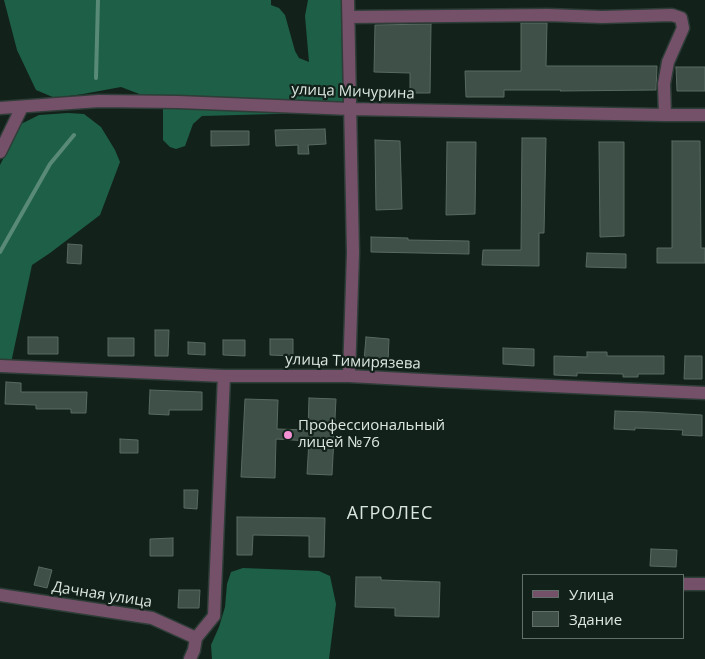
<!DOCTYPE html>
<meta charset="utf-8">
<style>
body{margin:0}
#map{position:relative;width:705px;height:659px;overflow:hidden;background:#12221b;font-family:"Open Sans",sans-serif}
canvas{display:block}
.legend{position:absolute;left:522px;top:574px;width:162px;height:65px;box-sizing:border-box;background:#12221b;border:1px solid #63706a;margin:0;padding:6px 9px;list-style:none;font-size:15px;color:#dce6e1}
.legend li{display:flex;align-items:center;gap:10px;height:25px}
.legend b{width:25px;border:1px solid #63706a}
</style>
<div id="map">
<canvas width="705" height="659"></canvas>
<ul class="legend">
<li><b style="height:6px;background:#755069"></b>Улица</li>
<li><b style="height:14px;background:#3f5048"></b>Здание</li>
</ul>
</div>
<script>
const ctx = document.querySelector('canvas').getContext('2d');
ctx.lineJoin = 'round';
function fillPath(path, color) { ctx.fillStyle = color; ctx.fill(path, 'evenodd'); }
const toPath = rows => new Path2D(rows.map(r => 'M' + r).join(''));
function stroke(path, color, width, dash) { ctx.strokeStyle = color; ctx.lineWidth = width; ctx.lineCap = dash ? 'butt' : 'round'; ctx.setLineDash(dash || []); ctx.stroke(path); }
function drawText(font, color, halo, rows, align = 'center') {
  ctx.font = font + ' "Open Sans",sans-serif'; ctx.lineWidth = 4.5; ctx.setLineDash([]); ctx.textBaseline = 'middle'; ctx.strokeStyle = halo; ctx.fillStyle = color; for (const [text, x, y, turn = 0] of rows) {
    ctx.save(); ctx.translate(x, y); ctx.rotate((+turn || 0) * Math.PI / 180); ctx.textAlign = isNaN(turn) ? turn : align; if (halo) ctx.strokeText(text, 0, 0); ctx.fillText(text, 0, 0); ctx.restore();
  }
}
const forest = toPath([
 [4,0,271,0,271,5,279,8,285,15,295,51,299,58,309,62,305,16,308,0,341,0,346,112,202,116,193,124,185,146,176,149,170,147,163,140,163,103,121,87,83,94,55,98,36,90,17,50],
 [68,113,84,114,101,127,115,150,120,162,100,215,50,253,32,265,11,363,0,361,0,165,21,124,39,115],
 [243,568,319,571,330,576,336,604,329,659,212,659,211,645,219,627,225,607,227,584,231,572]
]);
const stream = toPath([
 [96,78,98,0],
 [0,252,50,164,74,135]
]);
const building = toPath([
 [521,23,547,23,546,66,657,66,656,90,560,91,561,90,504,90,504,97,466,97,465,71,521,71,521,23],
 [431,24,430,93,410,93,410,73,374,72,375,25,431,24],
 [676,67,705,67,705,91,677,91,676,67],
 [325,129,326,144,308,145,309,154,298,154,298,145,276,146,275,130,325,129],
 [211,131,249,131,249,145,211,146,211,131],
 [522,138,546,138,544,233,539,233,539,266,482,265,483,250,521,250,522,138],
 [375,140,400,141,402,209,376,210,375,140],
 [672,141,700,141,701,248,705,248,705,263,657,263,657,248,672,248,672,141],
 [447,142,476,142,475,214,446,215,447,142],
 [599,142,624,142,624,236,600,237,599,142],
 [371,237,408,238,408,240,469,241,469,254,371,252,371,237],
 [68,244,82,245,81,264,67,263,68,244],
 [587,253,626,254,626,268,586,267,587,253],
 [155,330,169,330,168,356,155,356,155,330],
 [28,337,58,337,58,354,28,354,28,337],
 [366,337,389,339,388,362,364,361,366,337],
 [108,338,134,338,134,356,108,356,108,338],
 [270,339,293,339,293,356,270,355,270,339],
 [223,340,245,340,245,356,223,355,223,340],
 [188,342,205,343,205,355,188,354,188,342],
 [503,348,534,349,534,366,503,364,503,348],
 [587,352,607,352,607,356,664,356,664,374,638,374,638,377,623,377,623,374,577,373,577,376,554,375,554,356,587,357,587,352],
 [685,356,702,356,702,379,684,379,685,356],
 [6,382,21,383,21,392,87,392,86,413,71,413,71,409,36,409,36,405,5,404,6,382],
 [150,390,202,392,202,410,169,410,169,415,149,414,150,390],
 [309,398,336,399,332,475,307,474,309,441,276,439,275,478,241,477,245,399,278,400,277,429,308,430,309,398],
 [615,411,649,412,702,415,702,436,682,435,683,430,635,428,635,430,614,429,615,411],
 [120,439,138,440,138,453,120,453,120,439],
 [184,490,198,490,197,509,184,508,184,490],
 [237,517,325,518,324,557,309,557,309,536,253,535,252,555,237,555,237,517],
 [173,538,173,556,150,556,150,539,173,538],
 [651,549,677,550,676,567,650,566,651,549],
 [39,567,52,570,47,588,34,585,39,567],
 [356,577,381,577,381,580,440,582,439,617,395,616,395,608,355,607,356,577],
 [179,590,200,590,199,608,178,608,179,590]
]);
const minor = toPath([
 [348,0,353,253,349,376],
 [349,17,548,15,602,17,672,15,681,18,683,28,668,62,664,84,665,115],
 [0,108,99,101,178,102,351,109,665,115,705,115],
 [0,152,22,107],
 [0,366,224,376,349,376,441,381,705,393],
 [684,584,705,584],
 [0,595,152,618,196,638],
 [190,659,194,650,196,638,214,616,224,376]
]);
const markers = [
 [288,435,5,"#f391d5"]
];
const streetNames = [
 ["улица Мичурина",353,92,2],
 ["улица Тимирязева",353,362,2],
 ["Дачная улица",102,595,9]
];
const poiNames = [
 ["Профессиональный",298,426],
 ["лицей №76",298,443]
];
const quarterNames = [
 ["АГРОЛЕС",390,514]
];
fillPath(forest, '#1e5f47');
stroke(stream, '#598a77', 4);
fillPath(building, '#3f5048');
stroke(building, '#586a61', 1);
stroke(minor, '#2e3d37', 15);
stroke(minor, '#755069', 12);
for (const [x, y, r, color] of markers) { const dot = new Path2D(); dot.arc(x, y, r, 0, 2 * Math.PI); ctx.fillStyle = color; ctx.fill(dot); stroke(dot, '#12221b', 2); }
drawText('15px', '#dce6e1', '#12221b', streetNames);
drawText('15px', '#dce6e1', '#12221b', poiNames, 'left');
ctx.letterSpacing = '1px';
drawText('18px', '#dce6e1', '#12221b', quarterNames);
ctx.letterSpacing = '0px';
</script>
